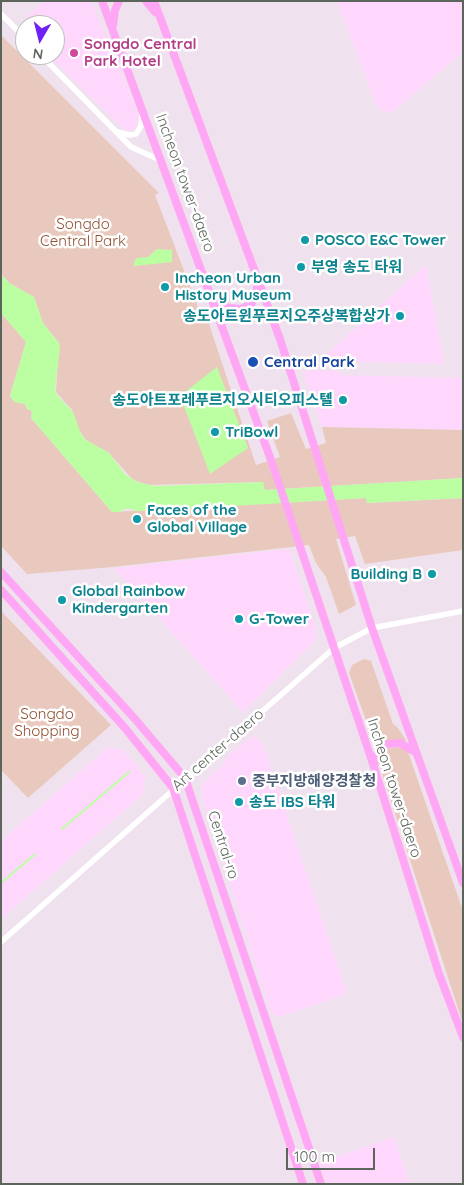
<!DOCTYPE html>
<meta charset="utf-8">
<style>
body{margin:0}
#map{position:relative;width:464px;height:1185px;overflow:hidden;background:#efe2ee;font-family:Quicksand,sans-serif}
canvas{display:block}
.frame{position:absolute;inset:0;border:2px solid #5c655b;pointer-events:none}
.north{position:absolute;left:15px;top:15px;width:50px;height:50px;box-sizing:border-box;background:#fff;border:1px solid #bec1bd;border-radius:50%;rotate:188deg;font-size:14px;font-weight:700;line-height:20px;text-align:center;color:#5c655b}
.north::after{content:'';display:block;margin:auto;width:18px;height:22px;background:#6e20f7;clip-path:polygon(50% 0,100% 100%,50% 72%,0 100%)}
.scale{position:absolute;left:286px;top:1148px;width:89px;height:22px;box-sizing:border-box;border:2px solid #5c655b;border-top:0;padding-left:6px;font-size:15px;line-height:18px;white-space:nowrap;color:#5c655b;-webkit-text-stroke:4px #fff;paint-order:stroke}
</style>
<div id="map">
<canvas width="464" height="1185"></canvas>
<div class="frame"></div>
<div class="north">N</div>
<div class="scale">100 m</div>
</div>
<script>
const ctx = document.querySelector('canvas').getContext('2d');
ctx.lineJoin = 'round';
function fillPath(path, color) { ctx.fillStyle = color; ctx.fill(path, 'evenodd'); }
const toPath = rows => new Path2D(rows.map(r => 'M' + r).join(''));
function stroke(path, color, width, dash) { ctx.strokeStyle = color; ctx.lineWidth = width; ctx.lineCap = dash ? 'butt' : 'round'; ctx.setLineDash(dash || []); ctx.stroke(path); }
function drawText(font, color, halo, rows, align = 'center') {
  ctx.font = font + ' Quicksand,"Noto Sans KR",sans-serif'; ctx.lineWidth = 5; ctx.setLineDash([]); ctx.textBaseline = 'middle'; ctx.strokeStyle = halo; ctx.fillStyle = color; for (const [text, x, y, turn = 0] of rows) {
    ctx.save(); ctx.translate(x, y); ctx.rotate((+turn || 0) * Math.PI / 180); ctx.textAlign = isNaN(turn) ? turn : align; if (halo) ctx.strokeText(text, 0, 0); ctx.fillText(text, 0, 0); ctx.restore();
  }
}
const commercial = toPath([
 [43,1,91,1,135,105,138,122,134,130,125,130,49,55,55,55,55,25,25,25,24,30,23,21],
 [337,1,463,1,463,52,395,110,390,112,381,110,377,107],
 [426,265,444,364,319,361],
 [309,370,339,371,342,375,463,378,463,430,322,427,306,381,304,374],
 [289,549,316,628,315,641,243,712,114,568],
 [253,736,262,742,346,990,344,995,279,1017,271,1012,202,798,202,787,207,779,223,765,230,754],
 [107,748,122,749,145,776,143,794,1,919,1,841],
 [394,1137,410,1184,327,1184,320,1163]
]);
const green = toPath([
 [1,35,159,193,155,195,198,307,209,324,256,465,280,457,267,421,291,413,306,449,326,443,322,427,463,430,463,478,265,490,262,482,149,485,133,480,109,453,86,440,77,427,72,410,56,392,59,343,43,323,34,297,9,283,1,274],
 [1,313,26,342,10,396,15,402,25,404,27,409,32,411,31,418,112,512,366,498,368,503,463,498,463,550,365,564,355,536,336,539,356,605,339,614,326,577,316,563,309,545,113,567,27,574,1,546],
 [1,611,111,725,28,798,1,770],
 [364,659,371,661,393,724,397,727,406,740,405,742,391,740,377,751,349,673,352,665],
 [399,747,408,752,463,911,463,1024,379,764,381,754,388,749]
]);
const water = toPath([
 [157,249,172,250,172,262,134,266,134,262,137,258,148,257],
 [1,274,9,283,34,297,43,323,59,343,60,348,55,388,57,395,73,412,81,434,86,440,109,453,125,474,137,482,154,486,263,482,265,490,463,478,463,498,367,503,366,498,166,510,134,511,133,509,122,509,122,512,112,512,31,418,32,411,27,409,25,404,15,402,10,396,26,342,1,313],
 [217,367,248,448,210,474,180,396]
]);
const stream = toPath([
 [62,829,129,772],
 [1,883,34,855]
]);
const minor = toPath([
 [1,14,25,38],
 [41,55,131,147,160,160],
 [118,132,129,135,136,134,141,126,142,114],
 [1,942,334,648,372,628,463,611]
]);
const major = toPath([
 [102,1,271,460,374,767,439,974,463,1037],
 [146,1,155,12],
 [154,1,280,339,372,628,463,883],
 [113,25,115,10,119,1],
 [212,293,228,308,242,309,252,303,257,291,257,281],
 [1,572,135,719,185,778,321,1184],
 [1,590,125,728,173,788,303,1184],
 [374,766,378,753,388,744,400,743,415,752]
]);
const markers = [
 [74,53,5,"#d1479c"],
 [305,240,5,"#0f9aa8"],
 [301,267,5,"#0f9aa8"],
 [165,287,5,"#0f9aa8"],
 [400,316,5,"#0f9aa8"],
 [253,362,6,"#1a4fb4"],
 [343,400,5,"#0f9aa8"],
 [215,432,5,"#0f9aa8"],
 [137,519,5,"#0f9aa8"],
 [432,574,5,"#0f9aa8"],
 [62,600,5,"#0f9aa8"],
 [239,619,5,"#0f9aa8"],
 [242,781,5,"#5c6f8a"],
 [239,802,5,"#0f9aa8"]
];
const hotelNames = [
 ["Songdo Central",84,44],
 ["Park Hotel",84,61]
];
const streetNames = [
 ["Incheon tower-daero",185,183,70],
 ["Art center-daero",218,750,-41],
 ["Incheon tower-daero",394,788,72],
 ["Central-ro",223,845,72]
];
const parkNames = [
 ["Songdo",83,224],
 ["Central Park",83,241],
 ["Songdo",47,714],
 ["Shopping",47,731]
];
const cultureNames = [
 ["POSCO E&C Tower",315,240],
 ["부영 송도 타워",311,267],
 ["Incheon Urban",175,278],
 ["History Museum",175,295],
 ["송도아트윈푸르지오주상복합상가",390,316,"right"],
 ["송도아트포레푸르지오시티오피스텔",333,400,"right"],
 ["TriBowl",225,432],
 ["Faces of the",147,510],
 ["Global Village",147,527],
 ["Building B",422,574,"right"],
 ["Global Rainbow",72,591],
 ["Kindergarten",72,608],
 ["G-Tower",249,619],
 ["송도 IBS 타워",249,802]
];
const transitNames = [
 ["Central Park",264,362]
];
const serviceNames = [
 ["중부지방해양경찰청",252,781]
];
fillPath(commercial, '#ffd7fd');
fillPath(green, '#e9c9bd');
fillPath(water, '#bcffa2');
stroke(stream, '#bcffa2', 2);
stroke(minor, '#fff', 5.5);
stroke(major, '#ffa7f4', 8);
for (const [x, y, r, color] of markers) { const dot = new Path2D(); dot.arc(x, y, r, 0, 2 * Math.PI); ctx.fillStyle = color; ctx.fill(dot); stroke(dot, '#fff', 2); }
drawText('bold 15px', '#b23c85', '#fff', hotelNames, 'left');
drawText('15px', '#5c655b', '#fff', streetNames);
drawText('15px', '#8f4f30', '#fff', parkNames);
drawText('bold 15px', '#0d838f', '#fff', cultureNames, 'left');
drawText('bold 15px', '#164399', '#fff', transitNames, 'left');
drawText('bold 15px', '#4e5e75', '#fff', serviceNames, 'left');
</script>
